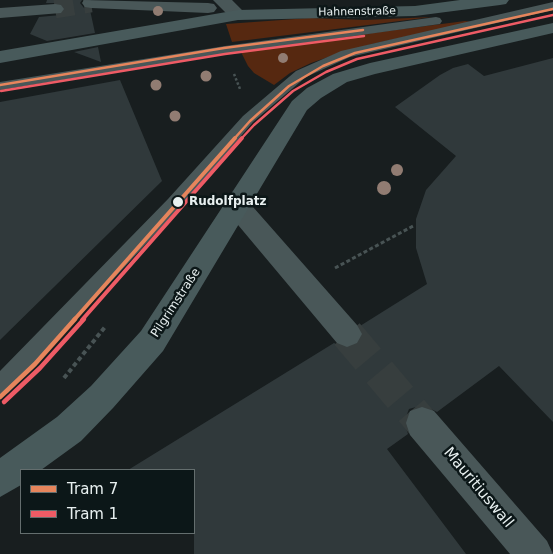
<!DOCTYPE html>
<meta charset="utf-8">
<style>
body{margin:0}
#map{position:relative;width:553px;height:554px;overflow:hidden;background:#181e1f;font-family:"DejaVu Sans",sans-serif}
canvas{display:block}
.legend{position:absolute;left:20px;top:469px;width:175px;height:65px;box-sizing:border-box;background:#0c1718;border:1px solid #646e6e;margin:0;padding:6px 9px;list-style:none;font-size:15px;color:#e8f0f0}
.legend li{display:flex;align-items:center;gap:10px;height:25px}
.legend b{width:25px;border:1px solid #646e6e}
</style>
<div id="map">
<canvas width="553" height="554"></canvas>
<ul class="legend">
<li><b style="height:6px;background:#e6855c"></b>Tram 7</li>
<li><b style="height:6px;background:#ee5b65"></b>Tram 1</li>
</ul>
</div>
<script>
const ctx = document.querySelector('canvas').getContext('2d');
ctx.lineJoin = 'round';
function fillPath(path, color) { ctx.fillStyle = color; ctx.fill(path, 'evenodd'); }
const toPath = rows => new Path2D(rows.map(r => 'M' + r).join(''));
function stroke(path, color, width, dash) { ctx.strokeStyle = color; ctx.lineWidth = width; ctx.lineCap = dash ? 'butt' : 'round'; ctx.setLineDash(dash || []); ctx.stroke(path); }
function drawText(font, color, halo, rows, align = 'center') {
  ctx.font = font + ' "DejaVu Sans",sans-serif'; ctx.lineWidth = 5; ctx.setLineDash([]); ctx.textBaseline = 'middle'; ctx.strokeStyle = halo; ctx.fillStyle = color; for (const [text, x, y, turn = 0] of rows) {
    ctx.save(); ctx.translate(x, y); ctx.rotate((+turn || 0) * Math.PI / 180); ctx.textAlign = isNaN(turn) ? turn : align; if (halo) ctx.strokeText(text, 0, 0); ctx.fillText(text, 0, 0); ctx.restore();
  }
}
const green = toPath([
 [432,17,232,42,226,24,309,18,365,20],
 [465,21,473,22,372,44,334,55,311,63,290,73,274,85,254,73,248,66,240,50]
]);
const building = toPath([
 [47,0,82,0,80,3,84,8,90,10,95,33,47,41,30,34,39,17,61,15,66,10,61,3,46,3],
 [98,47,101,62,74,52],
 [553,58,553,422,499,366,437,412,423,405,409,409,404,422,408,434,387,449,466,554,194,554,194,470,128,470,334,343,346,349,358,345,364,335,360,326,427,284,416,248,416,219,426,190,456,156,395,107,440,75,453,68,468,64,484,76],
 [120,80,162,181,0,340,0,102]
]);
const streetTunnelFar1 = toPath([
 [55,9,91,3]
]);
const streetTunnel = toPath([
 [347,334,422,423]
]);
const pathFar2 = toPath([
 [234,74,240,89]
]);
const pathFar1 = toPath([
 [335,268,415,225]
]);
const path = toPath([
 [64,378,105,327]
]);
const lane = toPath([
 [553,2,553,10,350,57,306,77,253,122,180,207,8,393,0,396,0,371,168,199,243,116,296,71,341,51,553,2],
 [436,17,440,18,442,21,440,24,225,54,0,90,0,82,225,46,436,17]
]);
const street = toPath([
 [84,0,208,3,214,4,217,8,214,12,208,13,91,8,85,7,82,3,84,0],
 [213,0,232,0,247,15,244,19,238,20,232,19,213,0],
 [55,4,61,5,64,9,61,13,0,18,0,8,55,4],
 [237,197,246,199,357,325,362,334,357,343,347,347,337,343,228,213,225,206,228,199,237,197],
 [422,407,434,411,547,541,553,554,510,554,410,435,406,423,410,411,422,407]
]);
const secondary = toPath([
 [460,0,509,0,506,4,500,5,415,16,238,20,0,63,0,51,238,10,415,6,460,0],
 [553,23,553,33,375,74,347,82,321,98,307,110,163,351,113,408,81,441,41,470,21,470,21,485,0,497,0,458,57,417,91,386,141,331,292,101,307,88,333,74,370,63,553,23]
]);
const tram1Far2 = toPath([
 [0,85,224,48,363,30],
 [234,139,250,121,289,86,323,66,355,53,553,9]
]);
const tram1Far1 = toPath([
 [74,320,235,138]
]);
const tram1 = toPath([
 [0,397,35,364,75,319]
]);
const tram2Far2 = toPath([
 [1,91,225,54,364,36],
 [241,139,254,125,293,91,326,72,357,59,553,15]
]);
const tram2Far1 = toPath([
 [82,320,242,138]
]);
const tram2 = toPath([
 [4,402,40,368,84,319]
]);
const trees = [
 [158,11,5],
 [283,58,5],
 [206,76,5.5],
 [156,85,5.5],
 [175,116,5.5],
 [397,170,6],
 [384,188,7]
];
const markers = [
 [178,202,6,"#e8f0f0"]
];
const farStreetnames = [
 ["Hahnenstraße",357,12,-1]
];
const stopNames = [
 ["Rudolfplatz",189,202]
];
const streetNames = [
 ["Pilgrimstraße",176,303,-57]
];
const nearStreetnames = [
 ["Mauritiuswall",478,488,50]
];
fillPath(green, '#562810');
fillPath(building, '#30393b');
stroke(streetTunnelFar1, '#373e3e', 19, [19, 10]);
stroke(streetTunnel, '#373e3e', 33, [33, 17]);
stroke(pathFar2, '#485354', 2.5, [2.5, 2]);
stroke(pathFar1, '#485354', 3, [4, 2.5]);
stroke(path, '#485354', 4, [4.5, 3]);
fillPath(lane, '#495758');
fillPath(street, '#495758');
fillPath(secondary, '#485a5b');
stroke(tram1Far2, '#e6855c', 2.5);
stroke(tram1Far1, '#e6855c', 4);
stroke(tram1, '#e6855c', 4.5);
stroke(tram2Far2, '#ee5b65', 2.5);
stroke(tram2Far1, '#ee5b65', 4);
stroke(tram2, '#ee5b65', 4.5);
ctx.fillStyle = '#917c72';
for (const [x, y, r] of trees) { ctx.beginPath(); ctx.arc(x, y, r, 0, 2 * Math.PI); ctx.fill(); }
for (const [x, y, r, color] of markers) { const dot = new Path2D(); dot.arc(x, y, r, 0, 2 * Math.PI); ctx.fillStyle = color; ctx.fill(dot); stroke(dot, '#0c1718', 2); }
drawText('11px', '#e8f0f0', '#0c1718', farStreetnames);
drawText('bold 12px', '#e8f0f0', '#0c1718', stopNames, 'left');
drawText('12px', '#e8f0f0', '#0c1718', streetNames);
drawText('15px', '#e8f0f0', '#0c1718', nearStreetnames);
</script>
